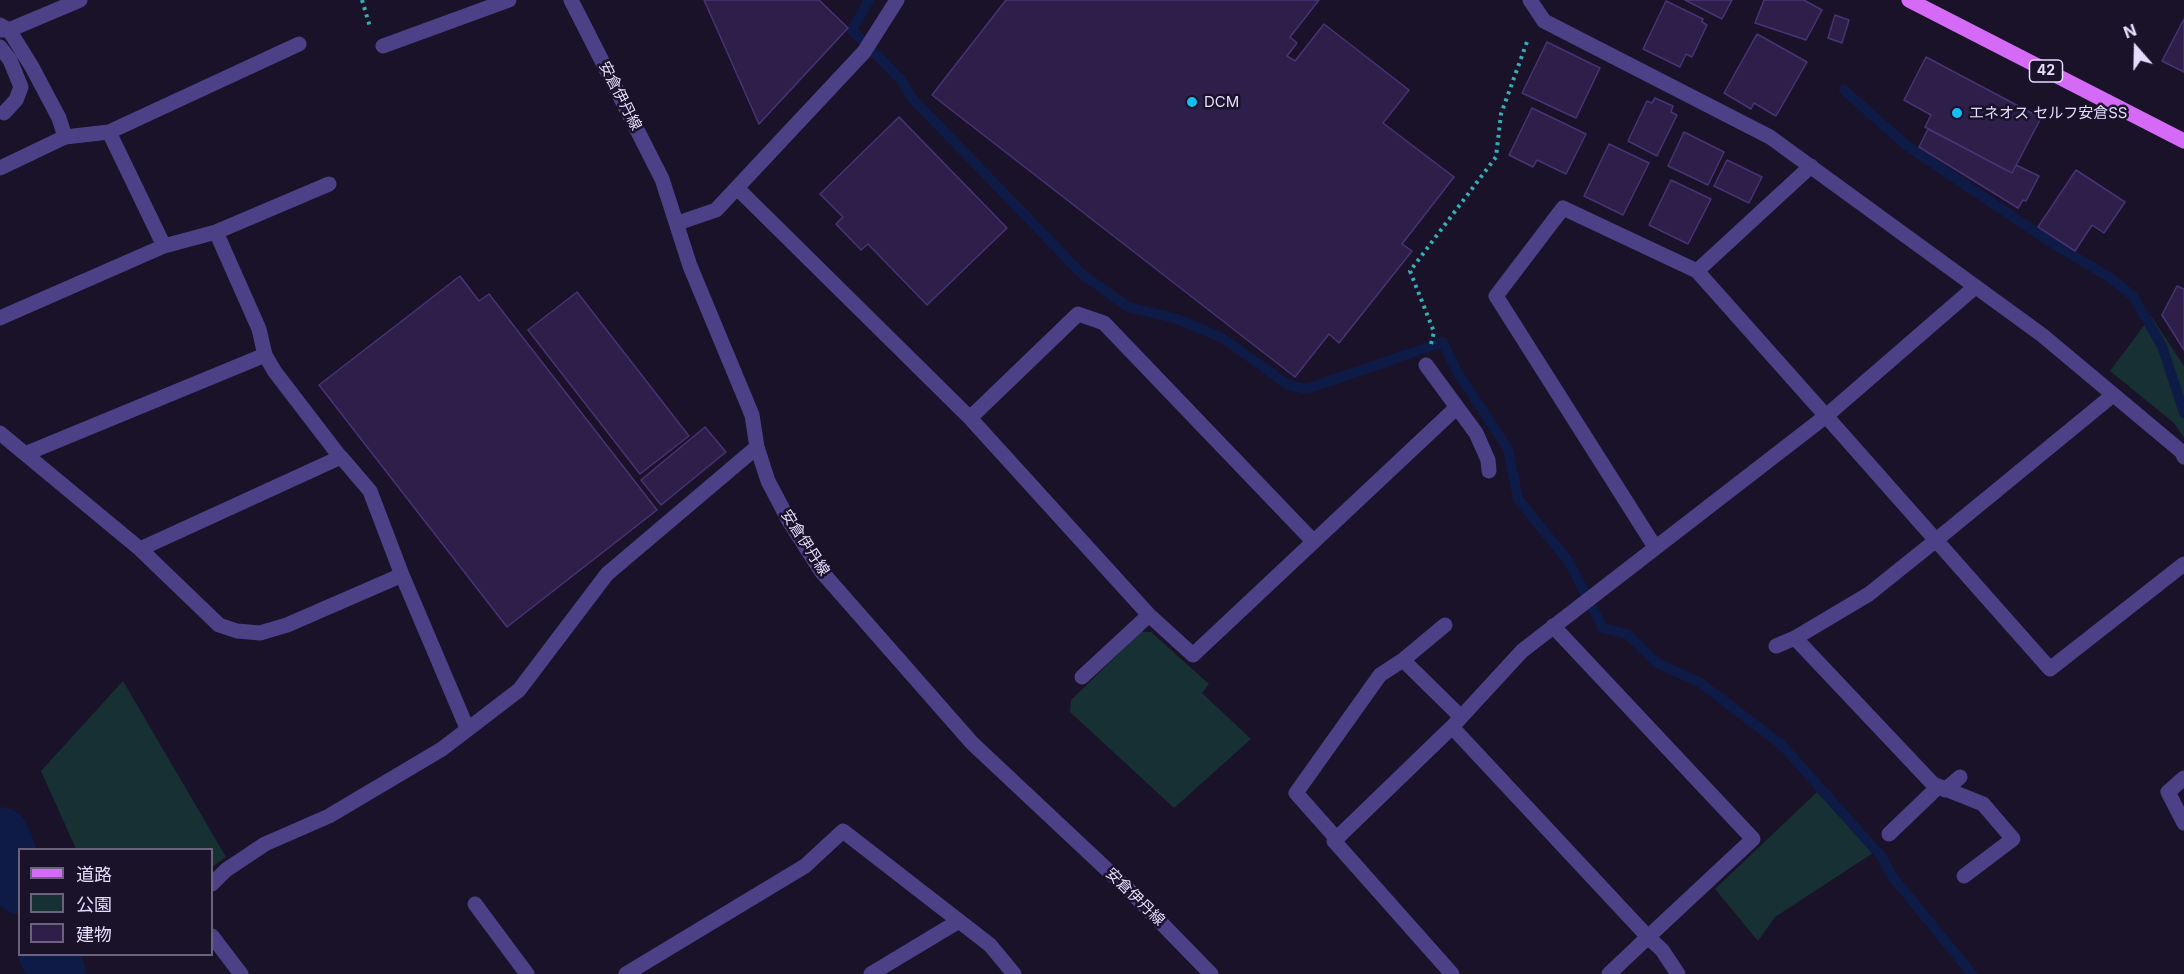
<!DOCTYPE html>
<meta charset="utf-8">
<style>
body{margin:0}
#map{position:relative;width:2184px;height:974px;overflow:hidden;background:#191229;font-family:Inter,"Noto Sans JP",sans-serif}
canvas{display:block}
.legend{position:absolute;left:18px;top:848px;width:195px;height:108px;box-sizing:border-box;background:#191229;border:2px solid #6b637e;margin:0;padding:8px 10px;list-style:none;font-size:18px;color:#e5ddfd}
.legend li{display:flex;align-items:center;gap:12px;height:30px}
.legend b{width:30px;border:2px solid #6b637e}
.north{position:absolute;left:2106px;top:18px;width:60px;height:60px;-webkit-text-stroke:4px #191229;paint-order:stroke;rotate:340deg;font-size:16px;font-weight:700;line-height:24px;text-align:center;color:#e5ddfd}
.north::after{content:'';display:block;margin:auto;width:21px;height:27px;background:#e5ddfd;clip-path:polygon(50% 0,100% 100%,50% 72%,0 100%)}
</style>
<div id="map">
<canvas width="2184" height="974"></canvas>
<ul class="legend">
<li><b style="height:8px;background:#d56af7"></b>道路</li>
<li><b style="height:16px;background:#163033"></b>公園</li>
<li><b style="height:16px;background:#2d1f49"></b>建物</li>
</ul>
<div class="north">N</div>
</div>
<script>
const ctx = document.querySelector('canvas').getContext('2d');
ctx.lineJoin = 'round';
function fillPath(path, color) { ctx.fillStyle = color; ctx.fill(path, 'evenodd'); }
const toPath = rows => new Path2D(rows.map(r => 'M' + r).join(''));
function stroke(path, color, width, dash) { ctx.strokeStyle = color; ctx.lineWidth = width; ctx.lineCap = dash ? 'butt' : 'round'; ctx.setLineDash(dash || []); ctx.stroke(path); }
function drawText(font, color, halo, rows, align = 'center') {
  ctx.font = font + ' Inter,"Noto Sans JP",sans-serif'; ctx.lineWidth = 5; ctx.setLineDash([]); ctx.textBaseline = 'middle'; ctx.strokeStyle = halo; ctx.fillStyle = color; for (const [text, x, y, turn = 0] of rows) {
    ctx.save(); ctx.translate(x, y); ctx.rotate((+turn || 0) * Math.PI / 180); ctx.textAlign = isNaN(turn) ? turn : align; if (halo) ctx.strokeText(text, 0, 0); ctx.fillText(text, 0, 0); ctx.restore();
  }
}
const green = toPath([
 [2151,316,2184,366,2184,438,2174,423,2110,371],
 [1141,632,1151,632,1209,684,1202,693,1251,739,1174,808,1070,712,1071,700],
 [123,681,226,857,212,867,212,850,76,849,41,771],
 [1817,792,1873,853,1775,917,1758,941,1715,889]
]);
const stream = toPath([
 [869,0,852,30,901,80,912,98,1082,274,1128,307,1174,318,1223,338,1288,385,1307,389,1443,342,1456,370,1508,449,1518,499,1569,562,1603,628,1627,634,1657,663,1699,682,1781,744,1881,856,1892,876,1972,974],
 [1844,90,1906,145,2049,241,2109,277,2133,296,2162,346,2184,413]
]);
const river = toPath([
 [0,836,20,885],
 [48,954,57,974]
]);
const building = toPath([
 [704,0,819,0,848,28,759,124,704,0],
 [1006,0,1319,0,1290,37,1297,43,1287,56,1295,61,1324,24,1409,90,1383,123,1454,177,1402,244,1412,251,1339,343,1329,334,1295,377,932,95,1006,0],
 [1685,0,1732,0,1722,19,1685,0],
 [1764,0,1804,0,1822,10,1806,40,1755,23,1764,0],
 [1666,1,1703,19,1702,22,1707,25,1692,57,1686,54,1680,67,1643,49,1666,1],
 [1835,15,1849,20,1842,43,1828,38,1835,15],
 [2184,19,2184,72,2162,61,2184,19],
 [1757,34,1807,62,1776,116,1754,103,1751,109,1724,93,1757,34],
 [1547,42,1600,68,1576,118,1522,93,1547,42],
 [1926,57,2041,118,2012,173,1925,127,1931,115,1904,100,1926,57],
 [1655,98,1673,106,1671,112,1677,115,1657,156,1628,141,1647,101,1652,103,1655,98],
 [1532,108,1586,134,1566,174,1537,160,1533,167,1509,155,1532,108],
 [899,117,1007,228,927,305,868,244,861,250,836,224,843,217,820,194,899,117],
 [1928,129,2012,173,2016,165,2039,176,2026,201,2023,200,2018,208,1919,147,1928,129],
 [1684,132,1724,152,1708,185,1668,166,1684,132],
 [1609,144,1649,163,1623,215,1584,196,1609,144],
 [1727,160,1762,177,1749,203,1714,186,1727,160],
 [2076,170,2125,202,2104,233,2092,225,2075,251,2038,227,2076,170],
 [1671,180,1711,199,1688,244,1649,225,1671,180],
 [460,276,479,301,489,294,657,510,507,627,319,385,460,276],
 [2177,286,2184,289,2184,350,2162,315,2177,286],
 [577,292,689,436,640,474,528,330,577,292],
 [705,427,726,452,661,505,641,480,705,427]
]);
const path = toPath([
 [362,0,370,27],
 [1431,344,1434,332,1410,271,1496,157,1501,114,1528,39]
]);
const service = toPath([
 [0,30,9,30,32,67,59,118,65,137],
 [0,47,10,60,21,87,16,100,4,113],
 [1935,541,1869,594,1795,638,1933,784,1983,804,2013,839,1964,876],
 [1776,646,1795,638],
 [1403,660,1445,625],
 [2184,778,2168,792,2184,823],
 [1945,790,1960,777],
 [1889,834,1938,787],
 [1336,838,1296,793,1380,675,1403,660,1460,716]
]);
const minor = toPath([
 [571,0,662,179,690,266,752,415,757,447,768,481,789,521,821,571,972,743,1133,894,1211,974],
 [1530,0,1544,21,1770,137,2042,335,2182,452,2184,457],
 [0,25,9,30,80,0],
 [383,46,509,0],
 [109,132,299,44],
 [0,168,65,137,109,132,164,246],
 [737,188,970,418,1078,314,1104,323,1313,541],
 [678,223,716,210,864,52,897,0],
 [216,232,259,329,265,355,275,372,341,458],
 [1697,271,1811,166],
 [0,318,164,246,216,232,329,184],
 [1426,365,1476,433,1488,460,1489,471],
 [970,418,1149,615,1193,655,1456,408],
 [0,433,140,549,341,457,370,491,402,575,467,728],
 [25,454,265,355],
 [1935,541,2113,395],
 [1655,547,1496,296,1563,208,1697,271,1826,416,1975,287],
 [140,549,219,625,237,631,260,633,287,625,402,575],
 [1553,626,1753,839,1648,937,1662,950,1678,974],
 [1082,677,1149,615],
 [1452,727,1648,937,1609,974],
 [212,884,226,870,265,844,329,816,442,749,519,690,607,574,757,447],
 [475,904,527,974],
 [212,936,241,974],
 [626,974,805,866,843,831,990,945,1014,974],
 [871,974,959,921],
 [1452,974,1334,841,1452,727,1522,651,1826,416,2050,669,2184,564]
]);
const primary = toPath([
 [1909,0,2184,141]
]);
const markers = [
 [1192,102,6,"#14bef2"],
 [1957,113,6,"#14bef2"]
];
const shields = [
 [2046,71,33]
];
const shieldNames = [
 ["42",2046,71]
];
const streetNames = [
 ["安倉伊丹線",620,96,63],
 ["安倉伊丹線",805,543,57],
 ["安倉伊丹線",1135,897,44]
];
const poiNames = [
 ["DCM",1204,102],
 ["エネオス セルフ安倉SS",1969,113]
];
fillPath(green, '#163033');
stroke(stream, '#0e1b47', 10);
stroke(river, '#0e1b47', 58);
fillPath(building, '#2d1f49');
stroke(building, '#483374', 1.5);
stroke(path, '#38adb6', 4, [3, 4.5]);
stroke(service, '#4c4086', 15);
stroke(minor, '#4c4086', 15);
stroke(primary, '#d56af7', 15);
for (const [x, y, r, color] of markers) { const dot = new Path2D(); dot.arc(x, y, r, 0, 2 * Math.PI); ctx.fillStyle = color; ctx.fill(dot); stroke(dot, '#191229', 2); }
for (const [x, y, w] of shields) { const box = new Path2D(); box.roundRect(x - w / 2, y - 11, w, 22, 4.5); ctx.fillStyle = '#191229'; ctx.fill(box); stroke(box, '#e5ddfd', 1.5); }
drawText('bold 14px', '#e5ddfd', null, shieldNames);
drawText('15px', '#e5ddfd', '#191229', streetNames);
drawText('15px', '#e5ddfd', '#191229', poiNames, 'left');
</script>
